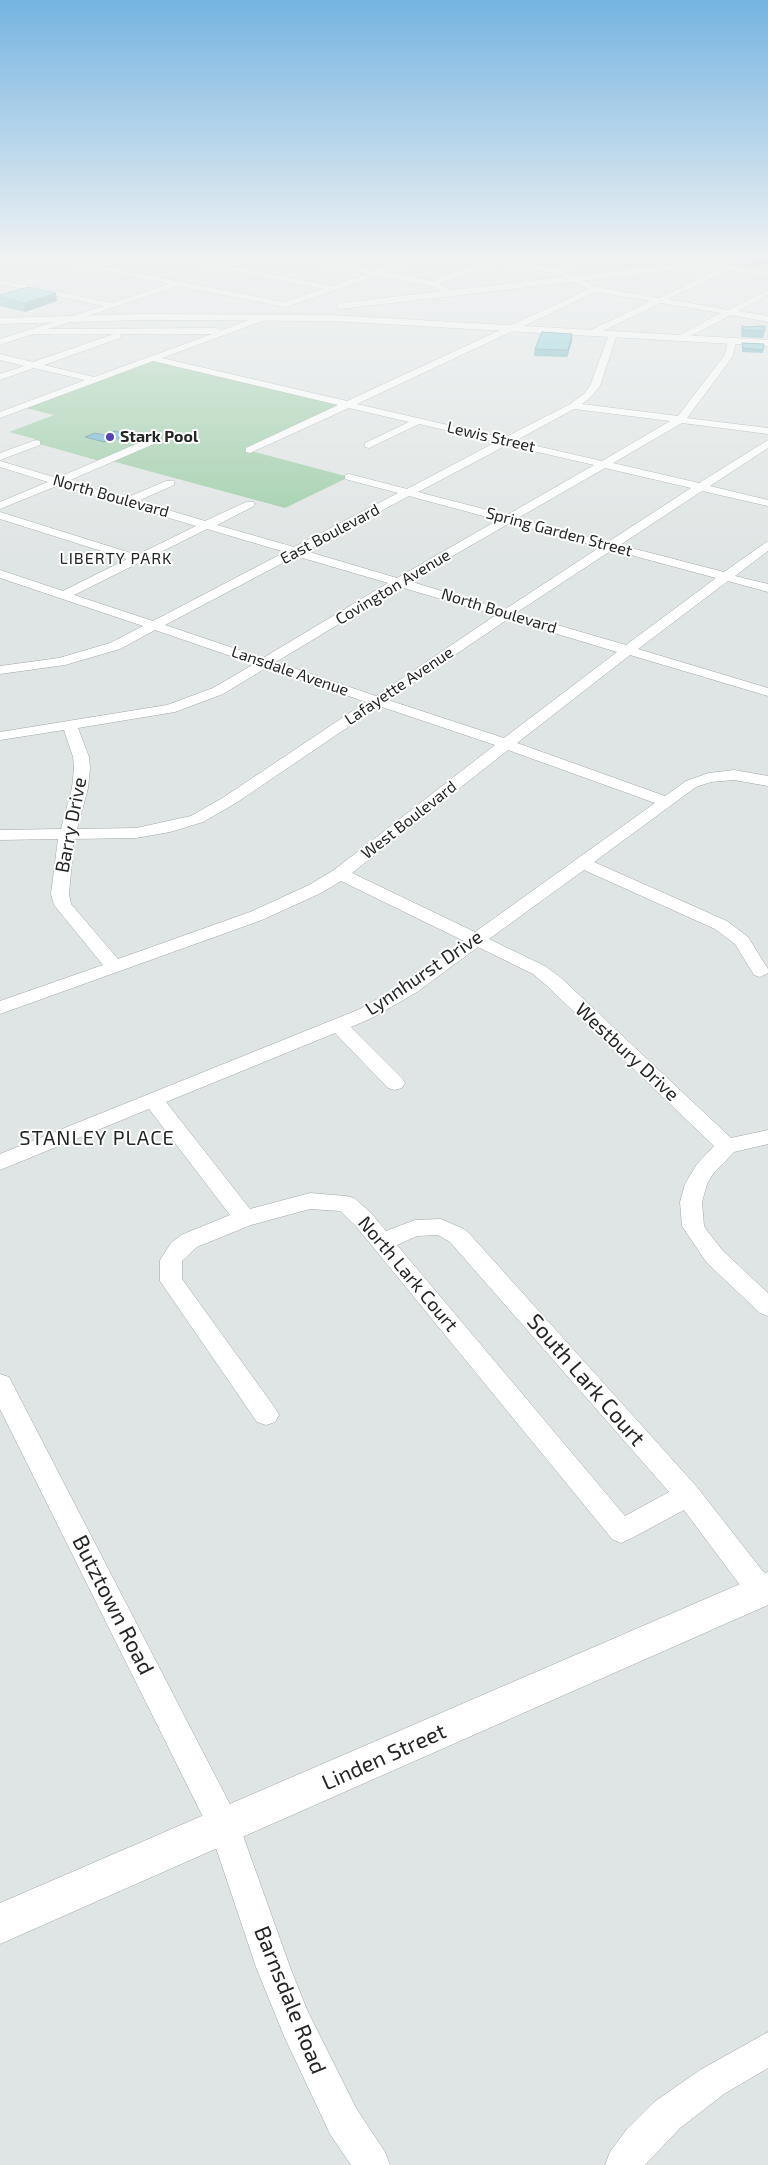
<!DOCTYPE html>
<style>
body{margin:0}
canvas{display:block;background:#dfe5e4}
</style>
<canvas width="768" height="2165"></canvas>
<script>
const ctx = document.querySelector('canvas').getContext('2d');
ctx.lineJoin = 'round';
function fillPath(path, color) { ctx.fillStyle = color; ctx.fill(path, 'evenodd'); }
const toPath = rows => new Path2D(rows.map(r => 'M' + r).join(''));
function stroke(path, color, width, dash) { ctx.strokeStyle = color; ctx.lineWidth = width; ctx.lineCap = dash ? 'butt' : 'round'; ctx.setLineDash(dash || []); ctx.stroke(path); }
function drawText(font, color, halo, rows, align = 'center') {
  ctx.font = font + ' "Exo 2",sans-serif'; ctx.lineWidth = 4; ctx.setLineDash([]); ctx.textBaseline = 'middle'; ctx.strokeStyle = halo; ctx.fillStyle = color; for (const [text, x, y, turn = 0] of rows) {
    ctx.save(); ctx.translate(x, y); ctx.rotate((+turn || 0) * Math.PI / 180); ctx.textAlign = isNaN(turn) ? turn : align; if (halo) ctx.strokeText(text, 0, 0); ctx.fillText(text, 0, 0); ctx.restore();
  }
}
const green = toPath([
 [154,359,352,402,251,451,349,477,285,508,108,460,103,462,36,443,35,439,9,432,54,415,22,407]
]);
const water = toPath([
 [115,431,135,436,124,441,115,438,104,442,85,437,95,433,104,435,115,431]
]);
const minor = toPath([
 [17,260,16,262,0,265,0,261,17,260],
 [53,260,68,260,285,302,324,289,180,260,195,260,332,286,367,274,302,260,317,260,375,271,406,260,417,260,385,272,433,281,487,260,504,260,552,268,572,260,582,260,561,270,597,287,659,298,719,269,674,260,691,260,768,272,768,276,728,270,668,299,728,310,768,290,768,295,738,311,768,316,768,322,731,315,681,341,677,338,678,336,721,313,661,303,592,336,588,333,589,331,651,301,596,292,357,404,504,438,570,404,584,394,590,386,609,334,613,331,617,334,600,386,590,398,582,404,678,416,724,356,729,339,736,341,733,356,687,418,768,428,768,434,682,423,613,463,699,483,768,440,768,448,710,486,768,500,768,506,702,491,620,545,724,572,768,541,768,551,735,576,768,584,768,592,728,581,638,649,768,688,768,696,630,655,517,743,665,796,686,781,709,773,734,770,768,776,768,786,734,780,711,782,696,787,594,862,727,921,748,937,768,969,768,973,760,977,754,975,735,944,715,929,584,870,489,939,545,966,560,977,731,1138,768,1130,768,1144,734,1152,713,1174,707,1184,702,1202,704,1226,708,1232,723,1251,768,1293,768,1316,760,1313,707,1263,682,1226,680,1202,685,1184,697,1164,714,1146,546,985,533,974,478,947,417,992,374,1017,351,1027,402,1078,405,1083,402,1088,395,1090,388,1088,335,1033,166,1102,250,1209,310,1193,346,1196,354,1198,371,1213,386,1231,415,1220,441,1219,466,1230,697,1487,768,1578,768,1601,761,1604,751,1600,684,1510,630,1539,621,1543,612,1539,355,1225,340,1211,310,1209,251,1225,197,1247,182,1261,182,1279,275,1408,279,1415,275,1422,266,1425,257,1422,160,1281,160,1260,171,1243,181,1235,230,1215,149,1109,0,1170,0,1154,360,1009,403,984,464,941,341,881,321,893,262,920,0,1014,0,1001,103,965,54,905,51,894,58,839,0,840,0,830,61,829,72,788,74,768,73,757,64,730,0,740,0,732,167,705,213,688,254,664,155,630,120,649,65,665,0,674,0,666,59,658,110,643,143,626,0,578,0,570,63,591,127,559,0,519,0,512,137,555,196,526,59,485,0,509,0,502,48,482,0,467,0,461,57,478,148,439,156,439,156,443,68,481,126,498,166,481,174,481,174,485,138,501,205,521,246,502,254,502,254,506,217,525,294,547,398,493,345,479,345,475,349,474,407,489,496,442,419,424,369,448,365,447,365,443,409,422,349,408,250,453,246,452,246,448,338,405,153,361,0,418,0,412,85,380,34,368,0,380,0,374,24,366,0,360,0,354,33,362,114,334,33,334,0,345,0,339,104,306,0,284,0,280,113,303,169,284,53,260],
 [496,263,556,273,589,289,347,401,162,358,265,320,266,318,262,315,220,331,216,328,48,329,178,286,286,307,377,276,432,286,450,295,454,293,453,291,440,284,496,263],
 [120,334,212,334,94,377,44,365,120,338,120,334],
 [574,409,670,421,602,461,515,441,574,409],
 [507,445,594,465,507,515,418,492,507,445],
 [605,468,691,488,608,542,518,518,605,468],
 [409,496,498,520,397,578,306,551,409,496],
 [510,523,600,547,504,610,409,581,510,523],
 [207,529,285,552,153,621,74,595,207,529],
 [612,550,716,578,626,645,516,613,612,550],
 [296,556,388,583,263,658,165,625,296,556],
 [400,587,496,615,376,696,276,662,400,587],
 [508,619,617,652,504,738,388,700,508,619],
 [266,668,366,702,224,797,191,816,136,828,77,829,88,788,90,768,89,757,78,728,175,712,223,694,266,668],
 [379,706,495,745,334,870,309,885,250,912,118,959,71,904,69,894,74,839,136,838,170,832,203,822,236,803,379,706],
 [508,750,655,803,475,932,352,873,508,750],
 [438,1235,450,1242,669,1492,625,1516,397,1245,417,1236,438,1235],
 [36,440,40,441,40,445,0,460,0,453,36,440],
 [0,1374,9,1377,236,1816,290,1967,308,2012,356,2108,385,2152,390,2165,351,2165,330,2134,284,2036,256,1967,211,1833,0,1409,0,1374],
 [768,2032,768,2068,724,2094,680,2128,645,2165,605,2165,610,2152,627,2129,654,2102,700,2070,768,2032]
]);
const major = toPath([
 [709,260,737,260,732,263,341,309,336,306,341,303,709,260],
 [142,314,332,315,768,340,768,346,332,321,142,320,0,324,0,318,142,314],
 [768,1572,768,1605,0,1944,0,1903,768,1572]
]);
const wall = toPath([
 [738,260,768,260,768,264,750,266,738,261],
 [0,295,57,301,25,312,0,306],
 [742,326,765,331,763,338,741,337],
 [572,334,572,341,567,357,534,356,535,349],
 [742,343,764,344,763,353,742,352]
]);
const shadedWall = toPath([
 [666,260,675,260,675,262,666,263],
 [751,260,768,260,768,264,750,266],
 [56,293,57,301,25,312,24,303],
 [572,334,572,341,567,357,568,350]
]);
const building = toPath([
 [28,287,56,293,24,303,0,297,0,295,28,287],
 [742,326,747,327,765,326,765,331,742,330,742,326],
 [542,332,572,334,568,350,535,349,542,332],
 [742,343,764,344,763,350,743,348,742,343]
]);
const markers = [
 [110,437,5,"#5541b9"]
];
const farPoinames = [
 ["Stark Pool",120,437]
];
const farStreetnames = [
 ["Lewis Street",491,437,13],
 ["North Boulevard",111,496,16],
 ["Spring Garden Street",559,532,15],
 ["East Boulevard",330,534,-28],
 ["Covington Avenue",393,587,-31],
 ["North Boulevard",499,611,17],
 ["Lansdale Avenue",290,671,19],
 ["Lafayette Avenue",399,686,-34],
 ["West Boulevard",409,820,-38]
];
const farNeighbourhoodnames = [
 ["LIBERTY PARK",116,559]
];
const streetNames = [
 ["Barry Drive",71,825,-79],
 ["Lynnhurst Drive",424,973,-34],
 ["Westbury Drive",627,1052,43],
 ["North Lark Court",408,1274,50]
];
const neighbourhoodNames = [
 ["STANLEY PLACE",97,1138]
];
const nearStreetnames = [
 ["South Lark Court",586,1380,49],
 ["Butztown Road",113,1605,63],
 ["Linden Street",384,1757,-24],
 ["Barnsdale Road",290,2000,68]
];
fillPath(green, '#9dcda8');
fillPath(water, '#69b5d6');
stroke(water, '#548aa1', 1);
stroke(minor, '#a1a7a6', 1);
stroke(major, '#a1a7a6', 1);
fillPath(minor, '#fff');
fillPath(major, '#fff');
fillPath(wall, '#5eacb8');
fillPath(shadedWall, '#4c8c96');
fillPath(building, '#6dc8d6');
stroke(building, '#4c8c96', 1);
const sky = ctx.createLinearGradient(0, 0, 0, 563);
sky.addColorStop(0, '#75b4e1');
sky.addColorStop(0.46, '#f1f3f3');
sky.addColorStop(1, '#f1f3f300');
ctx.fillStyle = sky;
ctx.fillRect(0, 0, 768, 563);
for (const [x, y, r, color] of markers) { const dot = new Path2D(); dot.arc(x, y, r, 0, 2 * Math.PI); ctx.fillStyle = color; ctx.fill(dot); stroke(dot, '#fff', 2); }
drawText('bold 16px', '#242626', '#fff', farPoinames, 'left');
drawText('16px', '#242626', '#fff', farStreetnames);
ctx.letterSpacing = '1px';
drawText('16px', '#242626', '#fff', farNeighbourhoodnames);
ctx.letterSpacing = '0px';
drawText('19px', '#242626', '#fff', streetNames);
ctx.letterSpacing = '1px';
drawText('20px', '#242626', '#fff', neighbourhoodNames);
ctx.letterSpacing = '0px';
drawText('22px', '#242626', '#fff', nearStreetnames);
</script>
